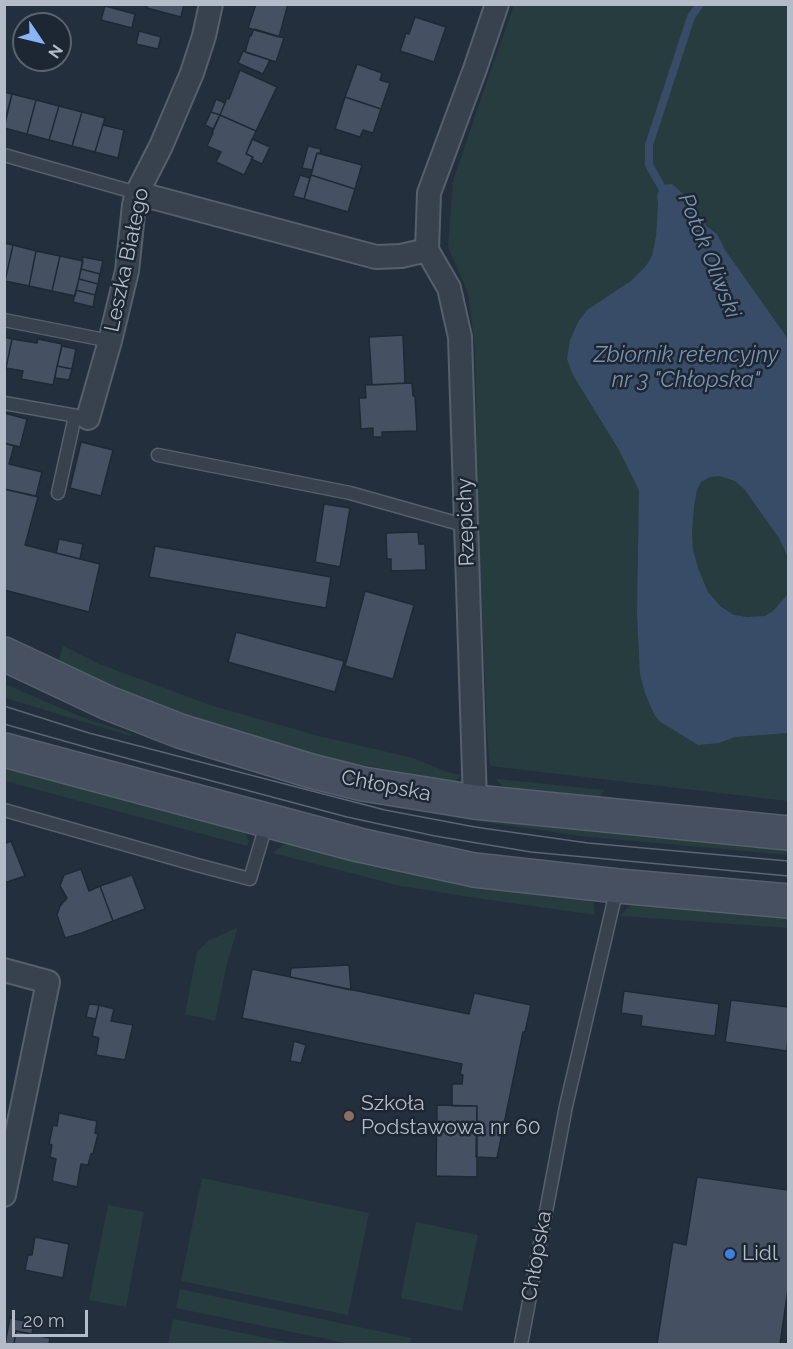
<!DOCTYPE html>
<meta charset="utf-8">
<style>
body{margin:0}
#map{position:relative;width:793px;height:1349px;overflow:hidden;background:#242f3e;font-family:Raleway,sans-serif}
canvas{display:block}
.frame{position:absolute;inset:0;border:6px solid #b4bcc9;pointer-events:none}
.north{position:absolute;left:12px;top:12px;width:60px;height:60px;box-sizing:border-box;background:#1d2633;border:2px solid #59626f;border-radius:50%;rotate:125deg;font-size:16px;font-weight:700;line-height:24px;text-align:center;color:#b4bcc9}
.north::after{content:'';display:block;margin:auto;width:21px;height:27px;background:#8ab4f8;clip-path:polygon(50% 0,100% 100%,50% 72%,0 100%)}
.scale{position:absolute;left:12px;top:1310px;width:76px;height:27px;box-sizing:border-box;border:3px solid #b4bcc9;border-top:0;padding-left:8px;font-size:18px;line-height:21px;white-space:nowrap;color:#b4bcc9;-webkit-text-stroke:4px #1d2633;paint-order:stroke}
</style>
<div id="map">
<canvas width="793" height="1349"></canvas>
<div class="frame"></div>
<div class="north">N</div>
<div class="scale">20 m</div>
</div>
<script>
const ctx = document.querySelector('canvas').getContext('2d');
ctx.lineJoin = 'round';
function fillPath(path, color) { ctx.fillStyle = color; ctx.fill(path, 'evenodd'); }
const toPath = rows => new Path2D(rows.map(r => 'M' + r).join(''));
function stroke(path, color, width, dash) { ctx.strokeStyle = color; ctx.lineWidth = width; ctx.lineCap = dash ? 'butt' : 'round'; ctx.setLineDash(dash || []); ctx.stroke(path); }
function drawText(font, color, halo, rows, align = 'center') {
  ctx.font = font + ' Raleway,sans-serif'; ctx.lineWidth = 5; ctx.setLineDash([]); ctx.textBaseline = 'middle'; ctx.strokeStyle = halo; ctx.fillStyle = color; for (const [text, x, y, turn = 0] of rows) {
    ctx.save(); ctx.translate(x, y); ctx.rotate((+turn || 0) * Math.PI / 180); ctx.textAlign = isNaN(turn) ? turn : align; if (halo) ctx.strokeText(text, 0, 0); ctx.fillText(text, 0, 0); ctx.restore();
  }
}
const green = toPath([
 [514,5,788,5,788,801,490,766,487,733,478,510,475,347,468,293,448,247,453,181,486,84],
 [63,646,99,664,213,706,315,735,413,758,447,772,461,775,459,778,455,781,449,781,347,762,276,744,215,724,151,703,58,664],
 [5,684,84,718,132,734,131,736,5,698],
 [5,769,20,770,244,831,249,841,247,846,5,781],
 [496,779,605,790,598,799,504,788],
 [409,806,788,849,788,855,580,836,463,819,409,808],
 [293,844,383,867,590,900,594,904,595,915,476,898,401,886,273,853,283,845],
 [632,905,652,905,788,917,788,928,621,916,627,908],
 [238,927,227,963,215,1021,185,1014,197,952,208,941],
 [202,1178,369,1213,348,1315,181,1281],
 [108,1205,144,1212,126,1307,89,1300],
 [416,1222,478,1235,462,1311,401,1298],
 [180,1289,411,1338,410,1344,350,1344,176,1308],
 [173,1319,296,1344,168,1344]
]);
const water = toPath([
 [672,184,692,202,706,226,717,234,725,250,788,339,788,557,779,538,745,490,735,481,720,476,710,477,701,482,697,490,694,506,692,533,693,550,698,568,708,592,720,606,734,615,747,617,765,616,773,611,788,594,788,733,735,737,719,743,698,745,659,721,654,714,645,693,640,674,637,613,639,490,619,450,573,375,567,359,570,340,578,322,587,310,631,281,646,266,652,256,656,237,658,204,657,195,661,185]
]);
const stream = toPath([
 [665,193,649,165,649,145,691,17,700,4]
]);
const building = toPath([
 [147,4,184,4,181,17,147,8,147,4],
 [256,4,288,4,279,37,248,28,256,4],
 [105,6,135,14,132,28,101,20,105,6],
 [415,17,446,27,434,62,400,51,406,33,409,34,415,17],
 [254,29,284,38,276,62,245,52,250,35,251,36,254,29],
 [139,31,161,37,158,49,136,44,139,31],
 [243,51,270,60,263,74,238,63,243,51],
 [357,64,382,73,380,80,390,83,381,109,345,97,357,64],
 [240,70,277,87,256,131,220,115,227,98,229,99,240,70],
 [4,92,12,94,4,124,4,92],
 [12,94,36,100,27,134,4,128,12,94],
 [345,97,381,109,373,133,363,130,360,137,335,129,345,97],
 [216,99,225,103,220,115,211,112,216,99],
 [36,100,59,106,49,140,27,134,36,100],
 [59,106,82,112,72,146,49,140,59,106],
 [82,112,105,118,95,152,72,146,82,112],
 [211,112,220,115,213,129,205,125,211,112],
 [220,115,256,131,246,154,253,157,244,175,216,162,221,152,207,146,213,133,212,133,220,115],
 [103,125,124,130,118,158,95,152,103,125],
 [252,139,270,147,262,164,251,159,253,157,246,154,252,139],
 [308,146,321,149,320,154,317,153,312,170,302,168,308,146],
 [317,153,362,165,355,189,311,175,317,153],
 [300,175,310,178,304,199,293,196,300,175],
 [311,175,355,189,348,212,304,199,311,175],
 [4,243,13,245,5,281,4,280,4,243],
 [13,245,36,251,29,286,5,281,13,245],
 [36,251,60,256,52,291,29,286,36,251],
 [60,256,83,261,75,296,52,291,60,256],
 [83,257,103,261,100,274,81,269,83,257],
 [81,269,100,274,98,284,79,279,81,269],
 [79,279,98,284,95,295,76,290,79,279],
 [76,290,95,295,93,307,73,302,76,290],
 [403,335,405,383,372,385,369,337,403,335],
 [4,337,12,339,6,368,4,368,4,337],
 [12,339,37,343,38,339,62,344,53,385,21,379,23,371,6,368,12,339],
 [62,346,76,349,72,369,57,366,62,346],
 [57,366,72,369,69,380,55,378,57,366],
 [412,383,413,396,415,396,417,431,382,432,382,437,373,437,373,428,361,429,359,398,366,398,365,385,412,383],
 [4,413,27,419,20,447,4,443,4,413],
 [81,442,113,450,101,496,70,488,81,442],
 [4,443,14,446,9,464,42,472,36,496,4,489,4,443],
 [4,489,38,497,25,545,100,564,89,612,4,590,4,489],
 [324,504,350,508,340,567,315,562,324,504],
 [418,532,419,544,425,544,426,570,391,571,391,559,387,559,386,533,418,532],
 [59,539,83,544,80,559,56,553,59,539],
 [155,546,331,577,326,608,149,577,155,546],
 [365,591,414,605,393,679,345,666,365,591],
 [236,632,344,661,335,692,228,662,236,632],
 [11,841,25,876,4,883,4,844,11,841],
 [81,869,89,891,100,886,113,921,82,933,65,938,57,915,60,906,67,898,60,886,64,875,81,869],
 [132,875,145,909,113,921,100,886,132,875],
 [349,965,351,990,290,977,291,968,349,965],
 [252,969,469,1014,474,993,531,1005,525,1032,523,1032,497,1158,476,1157,477,1106,452,1106,452,1084,462,1084,463,1075,460,1074,462,1064,242,1018,252,969],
 [624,991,719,1004,715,1036,641,1026,642,1016,621,1013,624,991],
 [731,1000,788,1007,788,1036,787,1051,725,1042,731,1000],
 [89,1004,99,1005,96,1019,86,1017,89,1004],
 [99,1005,114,1009,111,1021,133,1025,125,1060,96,1055,99,1038,92,1036,99,1005],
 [294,1041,306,1045,301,1063,290,1061,294,1041],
 [437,1105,477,1106,477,1177,436,1176,437,1105],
 [59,1113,97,1121,95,1133,98,1134,93,1154,91,1154,88,1165,81,1164,77,1187,52,1181,56,1159,50,1157,52,1145,49,1144,53,1125,57,1126,59,1113],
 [697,1177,788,1190,788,1289,780,1344,657,1344,673,1242,686,1245,697,1177],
 [35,1237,69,1244,63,1278,25,1270,28,1255,32,1255,35,1237],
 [10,1318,34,1323,32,1334,16,1331,14,1344,5,1344,10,1318],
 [16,1331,50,1338,49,1344,14,1344,16,1331]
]);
const lane = toPath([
 [4,155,137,193],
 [4,320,110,341],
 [4,403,88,418],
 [158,455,350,493,467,526],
 [58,493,75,416],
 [4,810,197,865,250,879,267,822],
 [521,1344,566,1106,617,888]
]);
const street = toPath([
 [137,193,376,257,401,256,427,250],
 [88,418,110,341,127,271,134,205,137,193,161,146,192,73,204,36,211,4],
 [475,802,460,337,449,288,427,250,429,193,475,69,497,4],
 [4,970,48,982,4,1195]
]);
const secondary = toPath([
 [4,654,108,703,180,731,311,771,363,784,475,802,788,833],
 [4,750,359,845,474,870,618,886,788,901]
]);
const tram = toPath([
 [4,706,89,733,385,810,475,827,588,843,788,861],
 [4,724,96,750,347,817,435,836,531,852,788,876]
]);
const markers = [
 [349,1116,6,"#8d6e63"],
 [730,1254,6,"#3f7fe0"]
];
const streetNames = [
 ["Leszka Białego",127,260,-78],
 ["Rzepichy",466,522,-92],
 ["Chłopska",386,786,11],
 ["Chłopska",537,1256,-80]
];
const poiNames = [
 ["Szkoła",361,1104],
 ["Podstawowa nr 60",361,1128],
 ["Lidl",742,1254]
];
const waterNames = [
 ["Potok Oliwski",709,256,68],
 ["Zbiornik retencyjny",686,355],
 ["nr 3 \"Chłopska\"",686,380]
];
fillPath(green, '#263c3f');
fillPath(water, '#394c67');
stroke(stream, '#394c67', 8);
fillPath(building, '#455162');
stroke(building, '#1f2835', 1.5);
stroke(lane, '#565f6c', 15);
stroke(street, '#565f6c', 26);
stroke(secondary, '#565f6c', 36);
stroke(lane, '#38414e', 12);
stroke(street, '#38414e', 22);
stroke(secondary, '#465061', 33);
stroke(tram, '#5a6575', 1.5);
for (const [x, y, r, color] of markers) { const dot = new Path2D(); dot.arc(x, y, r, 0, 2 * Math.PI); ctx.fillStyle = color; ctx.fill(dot); stroke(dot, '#1d2633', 2); }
drawText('21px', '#b4bcc9', '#1d2633', streetNames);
drawText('21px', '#b4bcc9', '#1d2633', poiNames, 'left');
drawText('italic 22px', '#7c92b1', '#1d2633', waterNames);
</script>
